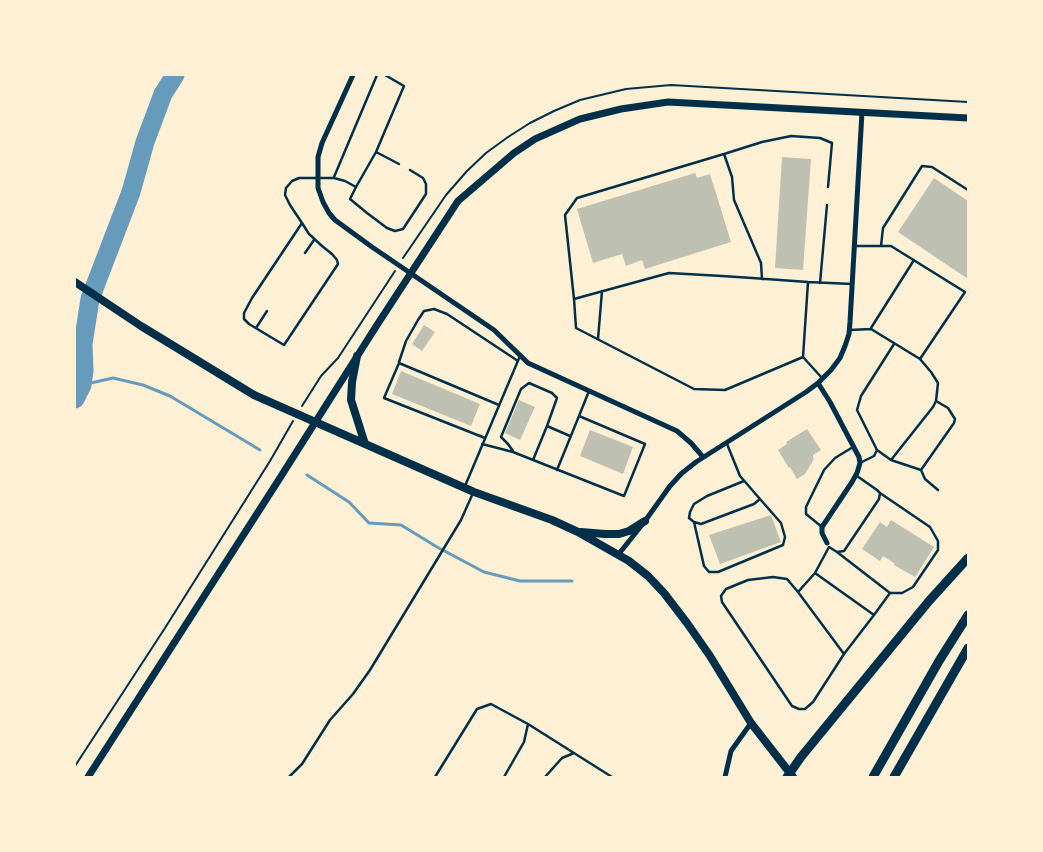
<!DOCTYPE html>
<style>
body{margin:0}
#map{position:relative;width:1043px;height:852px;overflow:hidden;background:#fdf0d5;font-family:"Archivo Narrow",sans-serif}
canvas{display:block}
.frame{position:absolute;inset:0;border:76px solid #fdf0d5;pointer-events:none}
</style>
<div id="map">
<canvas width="1043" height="852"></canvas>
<div class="frame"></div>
</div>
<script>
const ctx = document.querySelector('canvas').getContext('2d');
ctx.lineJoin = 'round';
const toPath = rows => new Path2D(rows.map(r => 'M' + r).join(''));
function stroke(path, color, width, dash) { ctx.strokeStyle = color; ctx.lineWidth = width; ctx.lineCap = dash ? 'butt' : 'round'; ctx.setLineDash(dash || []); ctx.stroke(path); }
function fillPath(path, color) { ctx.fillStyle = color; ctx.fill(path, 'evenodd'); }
const stream = toPath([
 [82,385,113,378,143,385,170,396,260,450],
 [307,475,349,502,369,523,401,525,437,547,484,572,520,581,572,581]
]);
const river = toPath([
 [75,399,82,385,84,371,83,344,90,299,131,192,145,142,163,94,175,75]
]);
const building = toPath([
 [782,157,811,159,803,270,775,268],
 [695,173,697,178,710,174,731,242,645,269,642,260,626,266,622,254,593,263,577,209],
 [934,178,968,201,968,279,898,232],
 [424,325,435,332,422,351,412,344],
 [401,371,480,404,471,426,392,394],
 [519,400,535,407,520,440,505,433],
 [807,429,821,450,813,455,813,458,814,459,805,474,797,479,790,467,789,468,778,450,787,444,786,442],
 [590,430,633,447,623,474,580,456],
 [771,515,781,542,720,564,709,535],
 [891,520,934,547,915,577,894,565,894,563,883,556,880,561,862,549,880,522,887,527]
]);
const path = toPath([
 [403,258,446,195,467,171,486,153,508,137,530,123,554,111,580,100,626,89,671,85,968,102],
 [302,406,321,376,338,358,395,271],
 [75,766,165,628,270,461,293,421]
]);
const service = toPath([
 [376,152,399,164],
 [724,154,762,142,791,136,820,138,832,143,828,187],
 [334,177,377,75],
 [356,187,376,152,404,86,385,75],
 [302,223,252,298,244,313,244,319,249,324,284,345,338,264,337,260,332,254,322,246,309,234,302,223,290,205,285,195,286,188,292,181,299,178,334,178,345,181,356,187,350,199,367,213,387,228,395,231,403,229,426,194,426,184,423,178,410,170],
 [881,246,883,228,922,166,932,167,968,190],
 [305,253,314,240],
 [808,282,803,357,725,390,694,389,576,328,574,299,669,273,722,276,752,278,808,282,852,284],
 [820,283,827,205],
 [574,299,565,215,577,198,724,154,732,177,734,200,761,263,762,279],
 [256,328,267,311],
 [871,328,914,260],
 [850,330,871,329,920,359,965,292,891,246,856,246],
 [598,339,602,291],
 [803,357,822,378],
 [399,362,406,341,418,320,424,311,434,309,447,314,518,361],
 [485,438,384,398,399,363,499,405],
 [482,444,513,452,624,496,645,444,579,416,589,391],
 [727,444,740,476,760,499,754,504,701,524,694,522,689,518,690,512,694,504,707,496,744,481],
 [877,450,857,410,861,396,894,344],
 [513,451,508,444,501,437,521,389,529,383,552,393,557,398,547,426],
 [533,460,547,426,570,436],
 [891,460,921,470,925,479,938,490],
 [860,463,874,456,877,450,891,460,933,407,936,401,938,383,931,372,920,359],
 [557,470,579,416],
 [921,470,954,423,955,419,948,408,936,401],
 [465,486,520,356],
 [694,522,704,566,709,572,718,572,783,545,785,537,781,523,760,499],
 [822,527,806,514,806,507,824,470,835,458,853,447],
 [829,547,815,573,874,615,890,593],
 [829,547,837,552,844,551,879,499,880,493,877,490,857,476],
 [837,552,890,593,902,593,913,587,938,550,938,541,930,527,880,493],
 [815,573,798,592,787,579,773,577,748,580,726,589,721,596,722,602,792,706,799,709,805,709,813,702,844,654,874,615],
 [798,592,844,654],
 [289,777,302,764,330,720,353,694,370,670,461,520,473,493],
 [435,777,477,709,491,704,528,724,612,777],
 [504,777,524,742,528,724],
 [545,777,562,758,574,753]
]);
const minor = toPath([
 [353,75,322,143,318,157,318,188,323,202,329,213,335,220,372,247,494,330,528,363,677,431,691,443,703,457],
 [818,383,830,402,859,457,860,463,857,473,852,482,822,527,822,533,827,543],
 [618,555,645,521,670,486,682,473,696,462,806,392,818,383,831,370,840,358,845,346,849,334,850,322,862,112],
 [725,777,731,751,751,723]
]);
const secondary = toPath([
 [88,777,278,481,377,325,458,201,514,153,535,139,580,119,621,109,668,102,968,118]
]);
const primary = toPath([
 [75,282,141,326,254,395,474,492,552,520,578,532,629,561,648,576,664,593,687,623,710,656,751,723,793,777],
 [357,356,352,382,351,400,365,444],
 [581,532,605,534,619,534,629,531,645,521]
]);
const motorway = toPath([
 [787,777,801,757,929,601,968,558],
 [873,777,939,661,968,615],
 [894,777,968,648]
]);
stroke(stream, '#669bbc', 3);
stroke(river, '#669bbc', 19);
fillPath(building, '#bec0b2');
stroke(path, '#003049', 2);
stroke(service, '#003049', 2.5);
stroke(minor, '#003049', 5);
stroke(secondary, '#003049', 7);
stroke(primary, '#003049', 8);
stroke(motorway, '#003049', 9);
</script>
